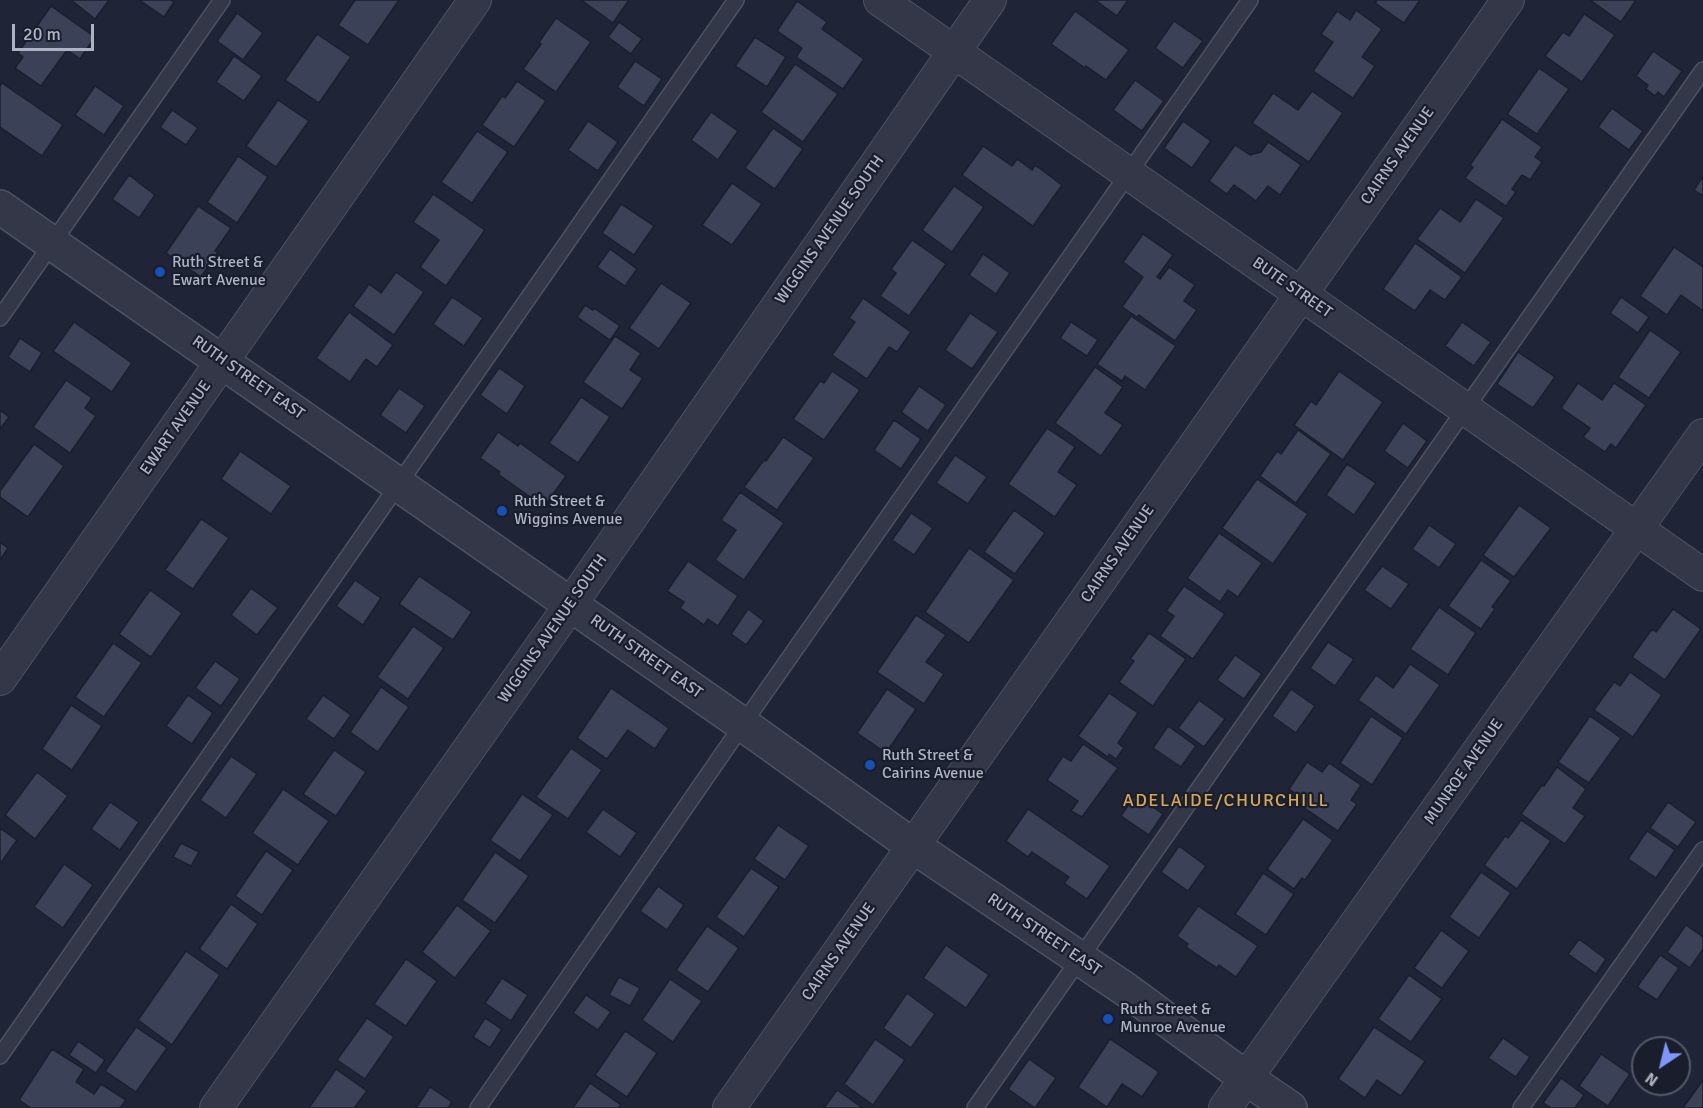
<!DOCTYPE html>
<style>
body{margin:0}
#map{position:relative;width:1703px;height:1108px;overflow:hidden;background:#1f2537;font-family:Signika,sans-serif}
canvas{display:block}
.north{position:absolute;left:1631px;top:1036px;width:60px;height:60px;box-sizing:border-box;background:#191d2c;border:2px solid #545969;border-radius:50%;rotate:215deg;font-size:16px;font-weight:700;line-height:24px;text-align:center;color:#adb2c4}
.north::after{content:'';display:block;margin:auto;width:21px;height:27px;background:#7e96f9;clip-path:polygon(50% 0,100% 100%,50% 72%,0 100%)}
.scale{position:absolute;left:12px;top:24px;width:82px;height:27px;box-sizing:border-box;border:3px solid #adb2c4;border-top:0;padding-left:8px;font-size:18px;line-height:21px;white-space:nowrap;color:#adb2c4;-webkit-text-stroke:4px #191d2c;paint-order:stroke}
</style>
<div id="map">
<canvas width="1703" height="1108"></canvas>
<div class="north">N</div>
<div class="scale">20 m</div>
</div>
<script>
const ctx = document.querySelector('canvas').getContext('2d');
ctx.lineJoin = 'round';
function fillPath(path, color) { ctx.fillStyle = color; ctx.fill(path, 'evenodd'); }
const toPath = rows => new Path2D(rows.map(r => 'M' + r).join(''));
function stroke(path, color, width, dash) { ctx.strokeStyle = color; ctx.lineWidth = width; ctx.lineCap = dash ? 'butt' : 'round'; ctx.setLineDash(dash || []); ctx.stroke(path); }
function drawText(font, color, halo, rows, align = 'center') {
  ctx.font = font + ' Signika,sans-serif'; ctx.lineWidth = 4.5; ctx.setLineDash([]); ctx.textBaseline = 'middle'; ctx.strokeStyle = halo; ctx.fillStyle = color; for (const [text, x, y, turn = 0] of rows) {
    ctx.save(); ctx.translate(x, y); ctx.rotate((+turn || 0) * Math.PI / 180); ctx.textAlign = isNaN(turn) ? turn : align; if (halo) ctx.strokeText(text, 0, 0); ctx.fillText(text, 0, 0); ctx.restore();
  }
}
const building = toPath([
 [71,0,109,0,95,19,71,0],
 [139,0,171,0,174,2,164,17,139,0],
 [355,0,399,0,368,45,338,25,355,0],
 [581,0,629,0,613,23,581,0],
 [1095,0,1128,0,1117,16,1095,0],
 [1377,0,1420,0,1404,23,1375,3,1377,0],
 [1590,0,1636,0,1621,22,1590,0],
 [797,1,827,22,822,29,864,59,843,89,796,57,802,48,777,31,797,1],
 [51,6,95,37,80,59,67,50,41,86,15,68,23,57,18,53,51,6],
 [1356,10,1382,29,1362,57,1375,66,1353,98,1313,71,1333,42,1321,34,1337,11,1350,20,1356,10],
 [1075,11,1129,50,1106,80,1086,66,1085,68,1051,44,1075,11],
 [237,13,263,33,243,60,217,41,237,13],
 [1584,14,1615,35,1582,82,1545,56,1563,32,1569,36,1584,14],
 [556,18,591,42,556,92,523,69,541,44,539,42,556,18],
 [1174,21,1203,41,1183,68,1155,48,1174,21],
 [619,22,642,39,631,54,608,37,619,22],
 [317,34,351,57,319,103,285,80,317,34],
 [755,37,786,57,767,87,735,66,755,37],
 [1653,51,1682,71,1664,97,1658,92,1655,96,1646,89,1648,85,1636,76,1653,51],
 [234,56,262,76,244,101,216,82,234,56],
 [635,61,662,79,644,106,617,87,635,61],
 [795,64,838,94,803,142,761,112,795,64],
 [1539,68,1569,89,1537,134,1507,114,1539,68],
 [1135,80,1164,101,1142,131,1113,110,1135,80],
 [517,81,546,101,514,147,482,125,502,96,505,98,517,81],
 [2,83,63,125,42,156,0,127,0,86,2,83],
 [95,86,124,106,104,135,75,115,95,86],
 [1312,91,1343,113,1309,162,1252,123,1273,93,1298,110,1312,91],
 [278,100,309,121,276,167,246,146,278,100],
 [1612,108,1643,131,1629,150,1598,127,1612,108],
 [172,110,198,128,186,145,160,127,172,110],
 [711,112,738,131,718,160,691,140,711,112],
 [1502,119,1542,147,1535,157,1542,162,1530,180,1522,175,1512,189,1516,192,1506,206,1465,178,1473,167,1470,165,1502,119],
 [588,121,618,142,598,171,568,150,588,121],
 [1183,121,1211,141,1192,168,1164,148,1183,121],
 [773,128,803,149,775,189,745,168,773,128],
 [477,131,508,152,472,203,441,182,477,131],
 [1268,142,1301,165,1280,195,1268,186,1256,201,1234,185,1227,194,1209,181,1235,145,1250,155,1261,152,1268,142],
 [983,146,1012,166,1017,159,1032,170,1035,165,1062,185,1033,226,962,175,983,146],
 [238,156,268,177,237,223,207,202,238,156],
 [129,175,155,195,139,218,112,199,129,175],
 [1703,176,1703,196,1694,190,1703,176],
 [732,183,762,204,732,245,702,225,732,183],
 [954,186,984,207,952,252,922,230,954,186],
 [433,194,485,230,446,286,420,267,439,240,413,222,433,194],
 [1476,199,1504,218,1465,273,1417,239,1440,208,1460,222,1476,199],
 [621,204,654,226,634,255,602,233,621,204],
 [198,206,231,228,215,251,218,252,201,277,166,253,198,206],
 [1143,234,1173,255,1157,277,1160,279,1169,267,1195,285,1184,301,1197,310,1175,341,1139,315,1137,317,1122,307,1143,277,1123,262,1143,234],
 [912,240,946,264,909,316,880,296,896,273,891,269,912,240],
 [1415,243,1462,277,1445,300,1430,290,1415,311,1383,289,1415,243],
 [1674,247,1703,267,1703,311,1681,295,1667,315,1640,296,1674,247],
 [610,249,637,269,625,286,597,267,610,249],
 [983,254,1010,273,996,294,969,275,983,254],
 [396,272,424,292,394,335,353,306,369,284,381,293,396,272],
 [661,283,691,303,659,349,629,328,661,283],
 [452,297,483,318,464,346,433,324,452,297],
 [1621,297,1649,317,1638,333,1610,313,1621,297],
 [863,298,911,332,897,352,889,347,867,379,832,355,855,322,849,318,863,298],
 [585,305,593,310,594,308,620,326,610,340,577,317,585,305],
 [349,312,393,345,377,367,366,359,350,382,316,358,349,312],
 [970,313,998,332,972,369,945,350,970,313],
 [1131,316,1176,346,1145,390,1125,376,1122,381,1097,364,1131,316],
 [74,322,132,363,112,392,53,351,74,322],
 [1071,322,1098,340,1087,356,1060,338,1071,322],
 [1462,322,1491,342,1474,366,1445,346,1462,322],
 [1650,330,1681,352,1649,398,1618,377,1650,330],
 [615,336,641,353,630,370,643,378,622,409,583,382,615,336],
 [20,338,42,353,30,372,8,357,20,338],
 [1518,352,1555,377,1533,408,1497,384,1518,352],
 [1095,367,1123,387,1105,413,1123,425,1101,456,1055,423,1095,367],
 [499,368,525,386,507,414,480,395,499,368],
 [832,371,860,390,824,440,793,419,820,381,824,383,832,371],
 [1339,371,1383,402,1343,460,1294,425,1311,401,1316,405,1339,371],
 [66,380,92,398,85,408,96,416,70,453,33,427,66,380],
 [1578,383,1602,400,1614,383,1646,405,1616,448,1611,444,1605,452,1583,437,1590,428,1561,408,1578,383],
 [919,386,946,405,928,431,901,412,919,386],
 [399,388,425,406,406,433,380,415,399,388],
 [581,397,610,417,578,463,549,443,581,397],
 [0,410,9,417,0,429,0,410],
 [894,420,921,439,901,469,874,450,894,420],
 [1403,423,1427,441,1408,468,1384,451,1403,423],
 [1047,428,1075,447,1058,472,1077,485,1055,517,1008,484,1047,428],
 [1298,430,1331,454,1296,503,1260,476,1277,451,1281,454,1298,430],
 [498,432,518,446,520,443,566,476,544,507,498,474,500,472,480,458,498,432],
 [783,437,814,458,777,510,744,487,764,460,766,461,783,437],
 [34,444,64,466,28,517,0,497,0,491,34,444],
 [240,451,291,486,271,514,221,479,240,451],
 [955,455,987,477,968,504,936,483,955,455],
 [1347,464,1376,483,1354,515,1326,495,1347,464],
 [1257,479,1308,514,1273,564,1222,528,1257,479],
 [740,492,784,523,744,580,715,560,736,530,721,520,740,492],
 [1519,505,1551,528,1514,577,1483,555,1519,505],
 [1014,510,1045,533,1015,574,984,552,1014,510],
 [911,513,933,528,914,555,892,540,911,513],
 [201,519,229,538,193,589,165,570,201,519],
 [1429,525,1456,544,1439,568,1412,549,1429,525],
 [1219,533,1262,563,1238,597,1228,590,1220,602,1187,578,1219,533],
 [0,542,8,548,0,560,0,542],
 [969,548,1014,580,969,643,925,612,969,548],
 [1481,560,1511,581,1492,607,1495,609,1481,629,1448,606,1481,560],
 [688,561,738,596,718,626,708,619,704,625,680,608,684,602,667,591,688,561],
 [1382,566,1409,584,1391,609,1364,590,1382,566],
 [419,576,472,612,453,640,399,604,419,576],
 [355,580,381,598,363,625,336,606,355,580],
 [1184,586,1225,614,1193,659,1160,636,1174,616,1166,611,1184,586],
 [251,588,278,608,257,635,231,615,251,588],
 [150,590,182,613,151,657,119,634,150,590],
 [1439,607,1476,633,1448,675,1410,649,1439,607],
 [748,609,764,621,746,645,731,634,748,609],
 [1673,609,1701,629,1665,680,1632,657,1652,629,1656,632,1673,609],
 [916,615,946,635,926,662,944,674,924,704,877,672,916,615],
 [413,626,444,648,408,699,377,677,413,626],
 [1149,633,1186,659,1153,706,1119,682,1134,661,1130,659,1149,633],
 [1328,642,1354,659,1335,686,1310,668,1328,642],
 [113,643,142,663,104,717,75,697,113,643],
 [1235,655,1262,674,1244,699,1217,680,1235,655],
 [215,661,240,679,221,706,195,688,215,661],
 [1410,664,1440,685,1406,734,1358,700,1376,675,1393,688,1410,664],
 [1630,672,1662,695,1633,737,1594,710,1614,682,1620,686,1630,672],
 [381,687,409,707,378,752,350,732,381,687],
 [611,688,669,728,655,749,628,730,607,759,577,738,611,688],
 [887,689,916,709,886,753,857,733,887,689],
 [1291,689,1315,706,1296,733,1272,716,1291,689],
 [1109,693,1138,713,1118,743,1124,748,1116,759,1109,754,1108,757,1078,736,1109,693],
 [188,695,213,713,192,744,166,726,188,695],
 [323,695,351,715,334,739,306,719,323,695],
 [1199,700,1225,719,1204,747,1178,728,1199,700],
 [71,705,102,726,72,770,42,749,71,705],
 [1371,716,1403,738,1372,785,1340,763,1371,716],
 [1590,716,1621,738,1589,783,1558,762,1590,716],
 [1168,726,1196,746,1181,767,1153,748,1168,726],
 [1083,744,1118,768,1082,817,1071,811,1078,801,1047,780,1063,756,1071,761,1083,744],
 [571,748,602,770,568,819,536,797,571,748],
 [334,750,366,772,336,816,303,794,334,750],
 [231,756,257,774,226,818,200,800,231,756],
 [1307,762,1322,772,1329,763,1361,785,1351,800,1357,804,1338,831,1300,805,1304,800,1289,789,1307,762],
 [1557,767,1586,789,1573,808,1585,816,1565,844,1521,814,1542,785,1544,786,1557,767],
 [37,772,68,796,35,839,5,815,37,772],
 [283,789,329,821,298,865,252,833,283,789],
 [522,794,553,815,520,861,490,840,522,794],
 [1135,795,1163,814,1149,835,1121,816,1135,795],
 [110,802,139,822,120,850,91,829,110,802],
 [1668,802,1696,822,1678,847,1650,828,1668,802],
 [603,809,637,833,620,857,586,832,603,809],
 [1028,809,1110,866,1087,899,1064,883,1069,877,1032,852,1028,857,1006,841,1028,809],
 [1303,819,1333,840,1305,880,1302,878,1294,889,1267,869,1303,819],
 [1521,820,1551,841,1517,889,1484,865,1505,836,1508,838,1521,820],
 [778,825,809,846,785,880,754,859,778,825],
 [0,828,17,840,0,864,0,828],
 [1647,831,1675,850,1656,878,1628,859,1647,831],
 [181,843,199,852,191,866,173,857,181,843],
 [1179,846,1206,866,1188,891,1161,872,1179,846],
 [266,851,293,870,262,915,235,896,266,851],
 [495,852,529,876,495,923,462,900,495,852],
 [64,864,93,885,63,928,34,907,64,864],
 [751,868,779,887,744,937,716,917,751,868],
 [1481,872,1511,893,1479,938,1449,917,1481,872],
 [1263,873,1294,894,1266,935,1235,914,1263,873],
 [658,886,684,905,667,930,640,911,658,886],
 [231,904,258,924,227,969,199,949,231,904],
 [457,905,491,931,455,978,422,952,457,905],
 [1198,906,1258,946,1236,977,1219,965,1217,968,1186,947,1188,944,1177,936,1198,906],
 [1686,925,1703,937,1703,949,1690,968,1667,952,1686,925],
 [707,926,739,948,708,992,676,970,707,926],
 [1441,930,1469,951,1442,988,1414,968,1441,930],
 [1579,939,1606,959,1596,974,1568,954,1579,939],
 [946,945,989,975,966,1008,923,978,946,945],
 [186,951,220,975,172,1045,138,1020,186,951],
 [1660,955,1679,968,1657,1000,1637,987,1660,955],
 [406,959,437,981,406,1026,374,1004,406,959],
 [1409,975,1442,999,1411,1042,1378,1019,1409,975],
 [619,977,640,988,630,1006,609,995,619,977],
 [502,978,528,995,511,1021,485,1003,502,978],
 [670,979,702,1001,673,1042,642,1020,670,979],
 [907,993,935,1014,911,1048,883,1028,907,993],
 [586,995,611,1012,598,1030,573,1013,586,995],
 [367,1018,394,1037,365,1079,337,1060,367,1018],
 [485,1018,502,1029,490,1048,473,1037,485,1018],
 [136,1027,167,1048,136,1092,105,1071,136,1027],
 [1374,1027,1425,1061,1401,1096,1377,1080,1365,1098,1338,1079,1374,1027],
 [625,1031,657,1053,627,1097,595,1075,625,1031],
 [1503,1038,1530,1057,1516,1077,1488,1058,1503,1038],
 [875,1039,905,1060,873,1105,844,1084,875,1039],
 [1110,1039,1159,1072,1142,1097,1122,1084,1107,1107,1078,1087,1110,1039],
 [78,1041,105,1060,96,1073,69,1055,78,1041],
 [52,1049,84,1069,76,1082,94,1094,101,1084,126,1100,120,1108,31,1108,19,1100,52,1049],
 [1601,1054,1630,1074,1608,1106,1579,1086,1601,1054],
 [1029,1059,1056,1078,1035,1108,1008,1089,1029,1059],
 [336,1069,367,1091,354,1108,309,1108,336,1069],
 [1561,1078,1584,1095,1575,1108,1551,1108,1543,1103,1561,1078],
 [1703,1080,1703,1108,1683,1108,1703,1080],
 [590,1083,621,1105,618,1108,573,1108,590,1083],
 [430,1087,452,1102,448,1108,416,1108,430,1087],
 [837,1090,863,1108,824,1108,837,1090]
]);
const service = toPath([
 [0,318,222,0],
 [0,1056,736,0],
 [478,1108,743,724,1250,0],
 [975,1108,1703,70],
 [1521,1108,1703,850]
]);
const minor = toPath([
 [880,0,1703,575],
 [0,679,475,0],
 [216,1108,571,604,990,0],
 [729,1108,1508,0],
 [1225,1108,1703,435]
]);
const tertiary = toPath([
 [0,207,755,733,913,846,1125,989,1246,1078,1290,1108]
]);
const markers = [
 [160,272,6,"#1a4fb4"],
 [502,511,6,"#1a4fb4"],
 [870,765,6,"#1a4fb4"],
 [1108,1019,6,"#1a4fb4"]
];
const streetNames = [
 ["CAIRNS AVENUE",1398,156,-55],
 ["WIGGINS AVENUE SOUTH",830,230,-55],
 ["BUTE STREET",1292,288,35],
 ["RUTH STREET EAST",248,378,35],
 ["EWART AVENUE",176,428,-55],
 ["CAIRNS AVENUE",1118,554,-55],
 ["WIGGINS AVENUE SOUTH",553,629,-55],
 ["RUTH STREET EAST",646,657,35],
 ["MUNROE AVENUE",1464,772,-55],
 ["RUTH STREET EAST",1044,935,34],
 ["CAIRNS AVENUE",839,952,-55]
];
const poiNames = [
 ["Ruth Street &",172,263],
 ["Ewart Avenue",172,281],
 ["Ruth Street &",514,502],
 ["Wiggins Avenue",514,520],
 ["Ruth Street &",882,756],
 ["Cairins Avenue",882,774],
 ["Ruth Street &",1120,1010],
 ["Munroe Avenue",1120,1028]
];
const neighbourhoodNames = [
 ["ADELAIDE/CHURCHILL",1226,801]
];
fillPath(building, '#3b4257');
stroke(building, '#1a1f2e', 1.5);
stroke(service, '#4d5262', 18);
stroke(minor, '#4d5262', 34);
stroke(tertiary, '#4d5262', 36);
stroke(service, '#333747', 15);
stroke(minor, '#333747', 32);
stroke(tertiary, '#333747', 33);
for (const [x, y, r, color] of markers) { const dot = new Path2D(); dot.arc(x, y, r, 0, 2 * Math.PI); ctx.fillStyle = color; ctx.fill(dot); stroke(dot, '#191d2c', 2); }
drawText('16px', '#adb2c4', '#191d2c', streetNames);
drawText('16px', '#adb2c4', '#191d2c', poiNames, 'left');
ctx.letterSpacing = '1.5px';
drawText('18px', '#d4a658', '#191d2c', neighbourhoodNames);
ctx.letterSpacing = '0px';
</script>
